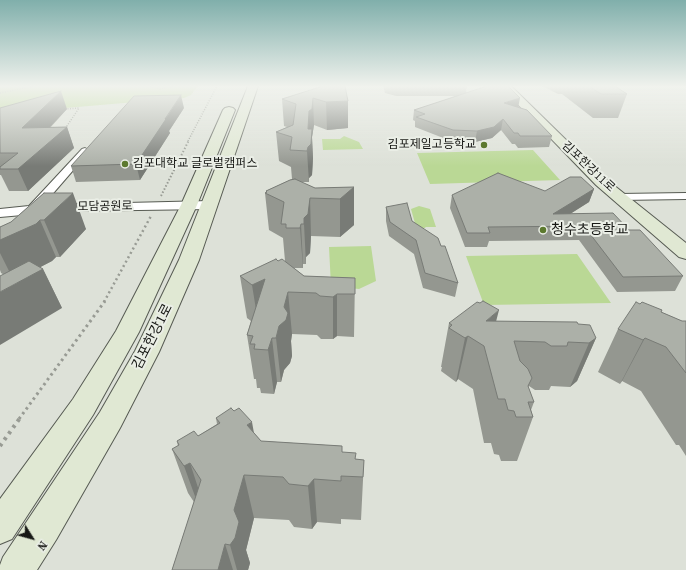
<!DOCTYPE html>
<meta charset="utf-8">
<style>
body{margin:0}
#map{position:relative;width:686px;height:570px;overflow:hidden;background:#dde1d8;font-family:"Source Serif 4",serif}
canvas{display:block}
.north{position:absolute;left:12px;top:518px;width:40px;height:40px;-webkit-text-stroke:3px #eaeee6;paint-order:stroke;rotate:127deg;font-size:11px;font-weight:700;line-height:16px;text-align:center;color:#171815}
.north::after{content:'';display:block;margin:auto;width:14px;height:18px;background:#171815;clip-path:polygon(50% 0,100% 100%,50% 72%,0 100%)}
</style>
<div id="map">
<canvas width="686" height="570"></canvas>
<div class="north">N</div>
</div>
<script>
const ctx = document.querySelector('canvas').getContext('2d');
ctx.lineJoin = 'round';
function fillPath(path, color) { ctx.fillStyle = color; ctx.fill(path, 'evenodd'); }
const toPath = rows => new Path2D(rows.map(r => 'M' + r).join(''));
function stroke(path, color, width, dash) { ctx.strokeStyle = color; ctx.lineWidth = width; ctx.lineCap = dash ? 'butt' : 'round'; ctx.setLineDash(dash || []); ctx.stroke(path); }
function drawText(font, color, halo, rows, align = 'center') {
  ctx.font = font + ' "Source Serif 4","Noto Sans KR",serif'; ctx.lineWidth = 4; ctx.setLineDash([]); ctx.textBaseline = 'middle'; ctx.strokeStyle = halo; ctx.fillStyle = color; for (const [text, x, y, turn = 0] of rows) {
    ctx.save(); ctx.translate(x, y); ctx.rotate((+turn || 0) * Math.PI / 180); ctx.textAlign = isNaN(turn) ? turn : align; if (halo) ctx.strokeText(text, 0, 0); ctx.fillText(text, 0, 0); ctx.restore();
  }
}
const green = toPath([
 [0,86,198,86,191,95,184,98,53,109,0,118],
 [344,136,359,142,363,149,323,150,322,139,340,139],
 [533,150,560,180,430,184,417,153],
 [419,206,430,209,436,227,426,227,423,229,416,227,411,209],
 [371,246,376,281,359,289,331,286,329,247],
 [577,254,611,303,484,305,466,256]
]);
const pathFar4 = toPath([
 [150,86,160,89,174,86],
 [0,93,34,86],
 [65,109,79,108,65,129],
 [188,141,217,86]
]);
const pathFar3 = toPath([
 [161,196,189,140]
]);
const pathFar2 = toPath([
 [104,302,151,216]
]);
const pathFar1 = toPath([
 [19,419,105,301]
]);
const path = toPath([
 [0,446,20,418]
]);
const street = toPath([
 [85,148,90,151,88,153,43,205,210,201,214,202,216,205,214,208,210,209,67,211,0,217,0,209,29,206,82,149,85,148],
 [686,193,686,199,620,200,616,199,614,197,616,195,620,194,686,193]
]);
const secondary = toPath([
 [248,86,258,86,199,260,159,352,120,428,56,540,37,570,0,570,0,565,3,557,100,412,135,351,179,260,248,86],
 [500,86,511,86,606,179,686,243,686,259,679,257,596,185,500,86],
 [229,107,233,108,235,110,197,205,139,332,93,415,12,539,0,544,0,499,73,399,116,331,181,205,223,110,225,108,229,107]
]);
const wall = toPath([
 [323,86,346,86,346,92,348,101,348,128,327,130,314,125,312,137,313,158,312,175,309,178,309,182,300,182,315,188,354,187,354,225,340,237,311,236,310,253,306,257,306,264,303,264,303,268,294,268,304,276,355,278,354,337,337,336,333,339,321,339,317,335,292,334,291,341,292,356,290,363,284,370,281,382,277,382,274,394,261,393,260,388,257,388,256,379,254,379,247,335,251,321,247,318,240,276,278,261,285,261,283,238,269,230,265,193,266,192,266,191,292,179,291,167,279,161,276,132,287,127,284,126,282,99],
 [383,86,467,86,466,93,518,108,552,136,549,147,518,148,515,144,512,144,501,130,492,138,475,142,451,141,415,127,415,121,413,120,414,110,457,96,396,96,385,93],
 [542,86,615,86,627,94,618,118,593,118,562,94,558,94],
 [0,108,67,109,50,128,67,127,74,148,28,191,9,191,1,175,0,175],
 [184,108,169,131,170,133,140,180,76,182,71,166],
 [594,189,589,202,570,214,629,230,683,276,675,291,617,292,579,240,489,241,487,247,465,247,450,208,452,195],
 [44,193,86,229,60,257,56,257,52,261,40,267,43,269,62,308,1,273,0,270,0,227,11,222],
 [386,207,412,221,441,246,458,283,455,297,423,288,414,254,389,236,386,221],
 [640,304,662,310,661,312,682,321,686,321,686,456,679,445,676,445,641,391,622,381,620,384,598,372,618,329],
 [496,321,578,324,596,338,577,381,570,387,551,386,549,390,535,390,529,386,528,387,534,402,531,410,533,417,517,461,501,461,499,455,494,454,491,443,484,443,473,389,458,379,456,382,441,371,442,367,441,367,449,323],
 [216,418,254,433,261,441,342,446,342,452,356,459,364,460,361,520,341,519,341,524,317,522,312,529,294,527,289,520,254,518,246,550,250,563,248,570,172,570,194,502,188,493,172,449,178,446,177,441,198,436,217,424]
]);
const shadedWall = toPath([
 [61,91,67,109,30,148,22,128],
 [181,95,184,108,169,131,170,133,140,180,136,164],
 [313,98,314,125,312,137,313,158,312,175,309,178,309,182,307,151,309,111],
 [520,98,518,108,504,103],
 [348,101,348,128,327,130,326,102],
 [503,119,501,130,492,138,475,142,477,131],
 [67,127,74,148,28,191,18,169],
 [354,187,354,225,340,237,340,199],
 [594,189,589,202,551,226,553,214],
 [73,193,86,229,60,257,44,220],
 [310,198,311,236,310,253,306,257,306,264,304,224,304,218],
 [40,220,56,257,52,261,14,281,0,253,0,240],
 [301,224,303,264,303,268,300,228],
 [43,269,62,308,0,345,0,292],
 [265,279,259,328,252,285],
 [288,292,292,334,291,341,292,356,290,363,284,370,281,382,276,338],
 [337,294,337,336,333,339,333,297],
 [499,310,488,353,486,321],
 [468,336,458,379,456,382,465,338],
 [272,338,277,382,274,394,268,350],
 [596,338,577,381,570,387,589,343],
 [645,338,622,381,620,384,643,340],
 [252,422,260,467,247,425],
 [190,463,204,506,200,510,184,466],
 [244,475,254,518,246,550,250,563,248,570,237,570,230,545,234,510],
 [314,479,317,522,312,529,308,486],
 [225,544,233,570,218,570]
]);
const building = toPath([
 [323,86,345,86,348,101,326,102,313,98,312,109,309,111,308,129,312,129,311,144,308,147,307,151,290,150,292,137,276,132,293,125,296,104,282,99,323,86],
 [487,86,508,86,520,98,504,103,527,110,552,136,520,136,518,133,514,133,503,119,494,127,477,131,453,130,416,117,425,114,414,110,487,86],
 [589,86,615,86,627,94,601,94,589,86],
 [61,91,22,128,67,127,18,169,0,169,0,167,18,153,0,153,0,108,61,91],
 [181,95,165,119,166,119,136,164,71,166,134,96,181,95],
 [498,173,545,191,570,177,581,177,594,189,553,214,613,213,629,230,640,230,683,276,623,277,584,226,488,227,490,233,467,233,452,195,498,173],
 [295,179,315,188,354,187,340,199,310,198,308,214,304,218,304,224,301,224,300,228,286,228,286,224,281,224,284,202,265,193,267,192,266,191,290,180,295,179],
 [44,193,73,193,44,220,40,220,36,224,0,240,0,227,11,222,44,193],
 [407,203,412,221,438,238,441,246,445,246,458,283,425,273,416,240,390,222,386,207,407,203],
 [276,259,278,261,282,259,304,276,355,278,355,294,337,294,333,297,320,296,316,293,288,292,284,307,288,313,286,320,279,326,276,338,272,338,268,350,254,349,255,344,250,344,253,336,247,335,265,279,252,285,240,276,276,259],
 [29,261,43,269,0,292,0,276,29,261],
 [483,301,499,310,486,321,577,322,578,324,590,325,596,338,589,343,568,342,567,346,551,346,545,342,514,341,520,361,528,369,532,378,528,386,534,402,528,402,533,417,516,417,514,411,508,410,505,399,498,399,484,346,468,336,465,338,449,328,452,325,449,323,477,302,480,303,483,301],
 [636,302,640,304,642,302,662,310,661,312,682,321,686,321,686,373,666,347,645,338,643,340,618,329,636,302],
 [231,408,234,411,239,408,252,422,247,425,261,441,342,446,342,452,356,453,355,459,364,460,363,477,341,476,341,481,314,479,308,486,289,484,283,477,244,475,234,510,239,522,235,538,230,545,225,544,218,570,172,570,201,480,190,463,184,466,172,449,179,445,177,441,194,431,198,436,220,423,216,418,231,408]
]);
const markers = [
 [484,145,4,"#5c792e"],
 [125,164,4,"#5c792e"],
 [543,230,4,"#5c792e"]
];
const farPoinames = [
 ["김포제일고등학교",476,145],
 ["김포대학교 글로벌캠퍼스",133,164,"left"]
];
const farStreetnames = [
 ["김포한강11로",588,167,43],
 ["모담공원로",105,207,-1]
];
const poiNames = [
 ["청수초등학교",551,230]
];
const streetNames = [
 ["김포한강1로",153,337,-63]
];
fillPath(green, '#bad895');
stroke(street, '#575b53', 2);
stroke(secondary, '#575b53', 2);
stroke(pathFar4, '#989b94', 1.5, [1, 1.5]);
stroke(pathFar3, '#989b94', 2, [1.5, 2]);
stroke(pathFar2, '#989b94', 2.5, [2, 3]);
stroke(pathFar1, '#989b94', 3, [2.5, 3.5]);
stroke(path, '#989b94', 4, [3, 4.5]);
fillPath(street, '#fff');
fillPath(secondary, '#e0e8d3');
fillPath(wall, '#949790');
fillPath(shadedWall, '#787b76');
fillPath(building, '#acb0a8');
stroke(building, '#787b76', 1);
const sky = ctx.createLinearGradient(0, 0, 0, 166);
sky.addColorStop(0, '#80afab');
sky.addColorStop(0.52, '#f0f2ed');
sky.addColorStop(1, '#f0f2ed00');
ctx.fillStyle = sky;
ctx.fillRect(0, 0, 686, 166);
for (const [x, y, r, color] of markers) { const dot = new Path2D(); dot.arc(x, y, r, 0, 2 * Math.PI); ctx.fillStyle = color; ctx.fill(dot); stroke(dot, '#eaeee6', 1.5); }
drawText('12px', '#171815', '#eaeee6', farPoinames, 'right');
drawText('12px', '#171815', '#eaeee6', farStreetnames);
drawText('14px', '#171815', '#eaeee6', poiNames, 'left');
drawText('14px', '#171815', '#eaeee6', streetNames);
</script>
